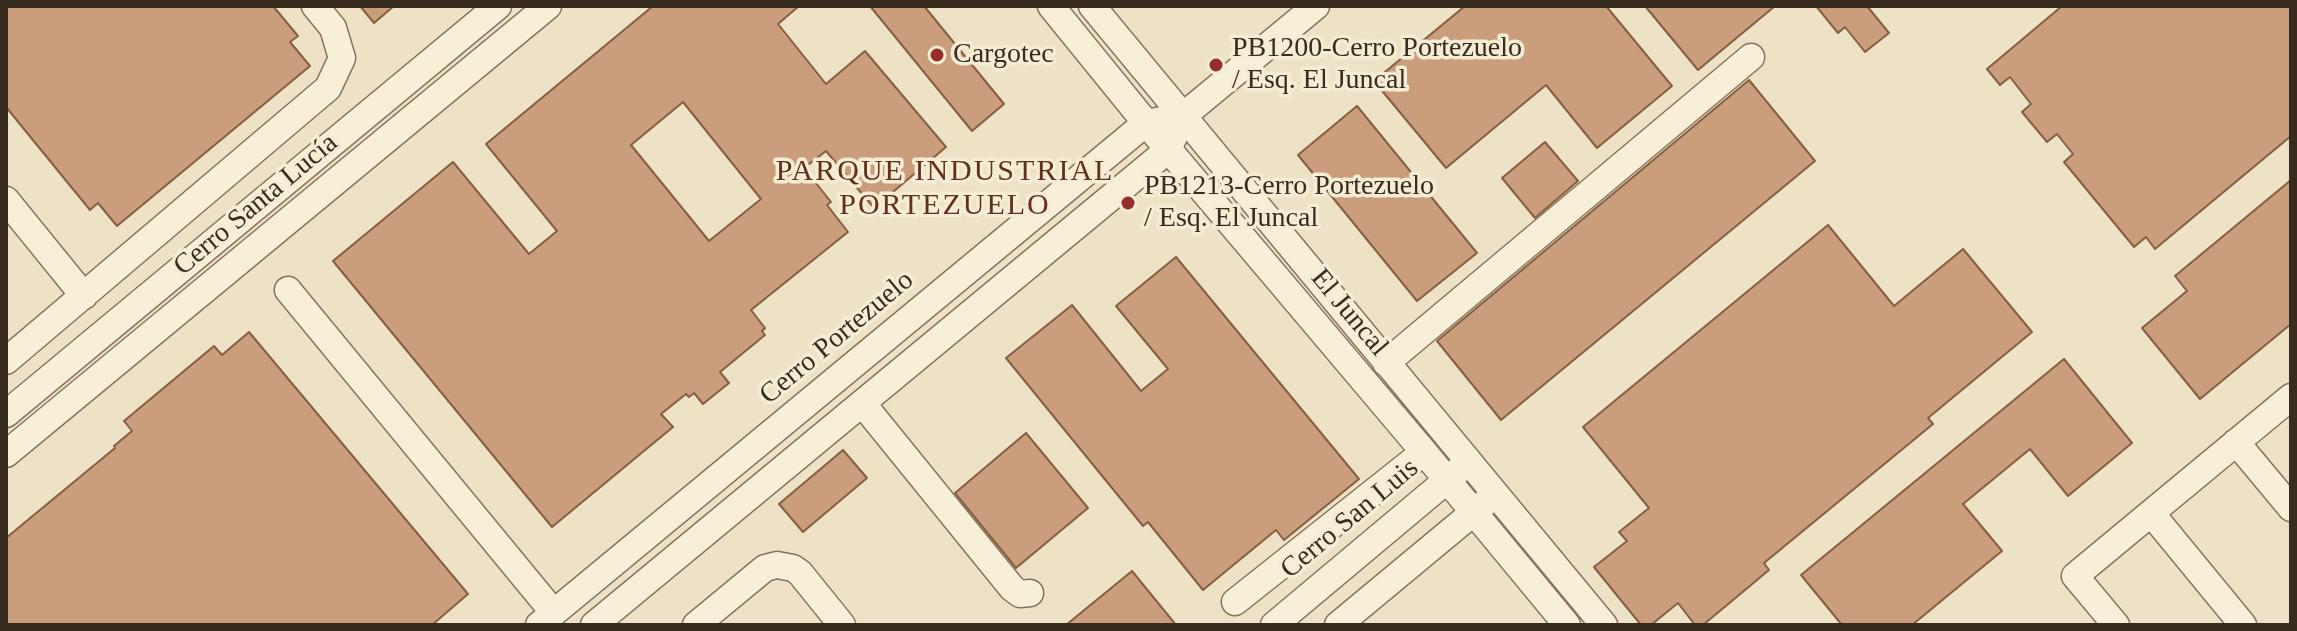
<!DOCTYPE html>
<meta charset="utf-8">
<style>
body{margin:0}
#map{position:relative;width:2297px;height:631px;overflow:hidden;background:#ede2c5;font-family:Georgia,serif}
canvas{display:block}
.frame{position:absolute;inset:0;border:8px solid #382c1f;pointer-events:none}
</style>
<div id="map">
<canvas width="2297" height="631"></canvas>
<div class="frame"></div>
</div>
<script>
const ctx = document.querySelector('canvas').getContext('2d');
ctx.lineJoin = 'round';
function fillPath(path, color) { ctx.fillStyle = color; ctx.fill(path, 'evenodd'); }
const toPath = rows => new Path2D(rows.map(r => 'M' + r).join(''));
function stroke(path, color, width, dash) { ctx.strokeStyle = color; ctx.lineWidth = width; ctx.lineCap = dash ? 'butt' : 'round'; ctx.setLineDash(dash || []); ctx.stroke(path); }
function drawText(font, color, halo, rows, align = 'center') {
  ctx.font = font + ' Georgia,serif'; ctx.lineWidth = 7; ctx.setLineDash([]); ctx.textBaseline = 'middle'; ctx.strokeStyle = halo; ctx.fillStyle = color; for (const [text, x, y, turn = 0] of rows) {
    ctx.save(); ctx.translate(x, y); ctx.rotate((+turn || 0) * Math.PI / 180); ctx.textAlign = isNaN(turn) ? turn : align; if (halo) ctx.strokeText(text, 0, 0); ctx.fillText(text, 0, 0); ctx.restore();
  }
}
const building = toPath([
 [6,6,273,6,298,36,290,42,310,66,117,226,98,203,90,210,6,107,6,6],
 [360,6,394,6,374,23,360,6],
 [653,6,799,6,778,24,826,84,865,51,946,147,874,208,826,151,804,168,831,202,827,205,848,232,751,310,765,328,762,331,765,335,720,372,729,383,703,404,694,393,689,397,686,394,661,414,673,427,552,527,333,261,453,162,529,254,557,231,486,144,653,6],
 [683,102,761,199,709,241,631,145,683,102],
 [870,6,924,6,1004,104,972,131,870,6],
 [1465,6,1606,6,1672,86,1597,148,1546,85,1446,168,1374,81,1465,6],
 [1645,6,1775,6,1698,70,1645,6],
 [1816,6,1867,6,1889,33,1865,52,1845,27,1838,33,1816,6],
 [2062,6,2291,6,2291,136,2155,249,2146,237,2134,247,2064,162,2073,154,2057,134,2047,142,2022,112,2031,104,2010,77,2000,85,1987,69,2062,6],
 [1749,80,1815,161,1501,420,1437,341,1749,80],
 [1357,106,1477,253,1417,301,1298,155,1357,106],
 [1545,142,1578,181,1535,218,1502,178,1545,142],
 [2291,180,2291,324,2200,399,2142,328,2187,291,2175,276,2291,180],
 [1828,225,1894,306,1963,249,2032,332,1928,418,1933,424,1764,563,1769,570,1703,625,1695,625,1678,603,1651,625,1641,625,1594,567,1627,541,1619,532,1649,508,1583,427,1828,225],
 [1176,257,1359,479,1284,540,1276,530,1203,590,1148,522,1143,526,1006,358,1072,305,1141,391,1168,369,1116,306,1176,257],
 [249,332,468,594,432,625,6,625,6,538,115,448,114,446,132,431,124,421,214,346,222,355,249,332],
 [2064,359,2132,443,2068,496,2030,449,1963,504,2002,551,1912,625,1842,625,1801,575,2064,359],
 [1026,433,1088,508,1016,568,955,493,1026,433],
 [843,450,867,478,803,532,779,504,843,450],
 [1132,571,1176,625,1066,625,1132,571]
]);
const minor = toPath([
 [1051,6,1146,123,1424,452,1567,625],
 [1092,6,1604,625],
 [6,200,84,296],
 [288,290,554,613],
 [6,361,328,88,342,58,333,28,315,6],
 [1386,363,1751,57],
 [862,403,1012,588,1020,594,1030,593],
 [6,414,498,6],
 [2236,442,2291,508],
 [6,454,548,6],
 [2151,513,2243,625],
 [1235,602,1424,452],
 [539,625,1146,123,1183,116],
 [594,625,1168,150,1183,116,1316,6],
 [696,625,765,568,777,565,793,568,800,573,842,625],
 [1274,625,1459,470],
 [1338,625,1486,502],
 [2116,625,2075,576,2291,397]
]);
const markers = [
 [937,55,8,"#952e2d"],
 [1216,65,8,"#952e2d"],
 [1128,203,8,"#952e2d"]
];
const poiNames = [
 ["PB1200-Cerro Portezuelo",1232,49],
 ["/ Esq. El Juncal",1232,81],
 ["Cargotec",953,55],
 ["PB1213-Cerro Portezuelo",1144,187],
 ["/ Esq. El Juncal",1144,219]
];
const streetNames = [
 ["Cerro Santa Lucía",256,205,-40],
 ["El Juncal",1349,313,50],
 ["Cerro Portezuelo",837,338,-40],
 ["Cerro San Luis",1350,519,-40]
];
const neighbourhoodNames = [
 ["PARQUE INDUSTRIAL",945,172],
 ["PORTEZUELO",945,206]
];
fillPath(building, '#ca9e7c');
stroke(building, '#865e42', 2);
stroke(minor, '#87745b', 29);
stroke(minor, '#f8efd8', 26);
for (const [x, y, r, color] of markers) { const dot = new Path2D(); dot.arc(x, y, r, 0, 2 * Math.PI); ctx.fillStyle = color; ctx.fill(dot); stroke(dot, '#f5ecd4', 3); }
drawText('28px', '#382c1f', '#f5ecd4', poiNames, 'left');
drawText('28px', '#382c1f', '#f5ecd4', streetNames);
ctx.letterSpacing = '2px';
drawText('30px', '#632f20', '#f5ecd4', neighbourhoodNames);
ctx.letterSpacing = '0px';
</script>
